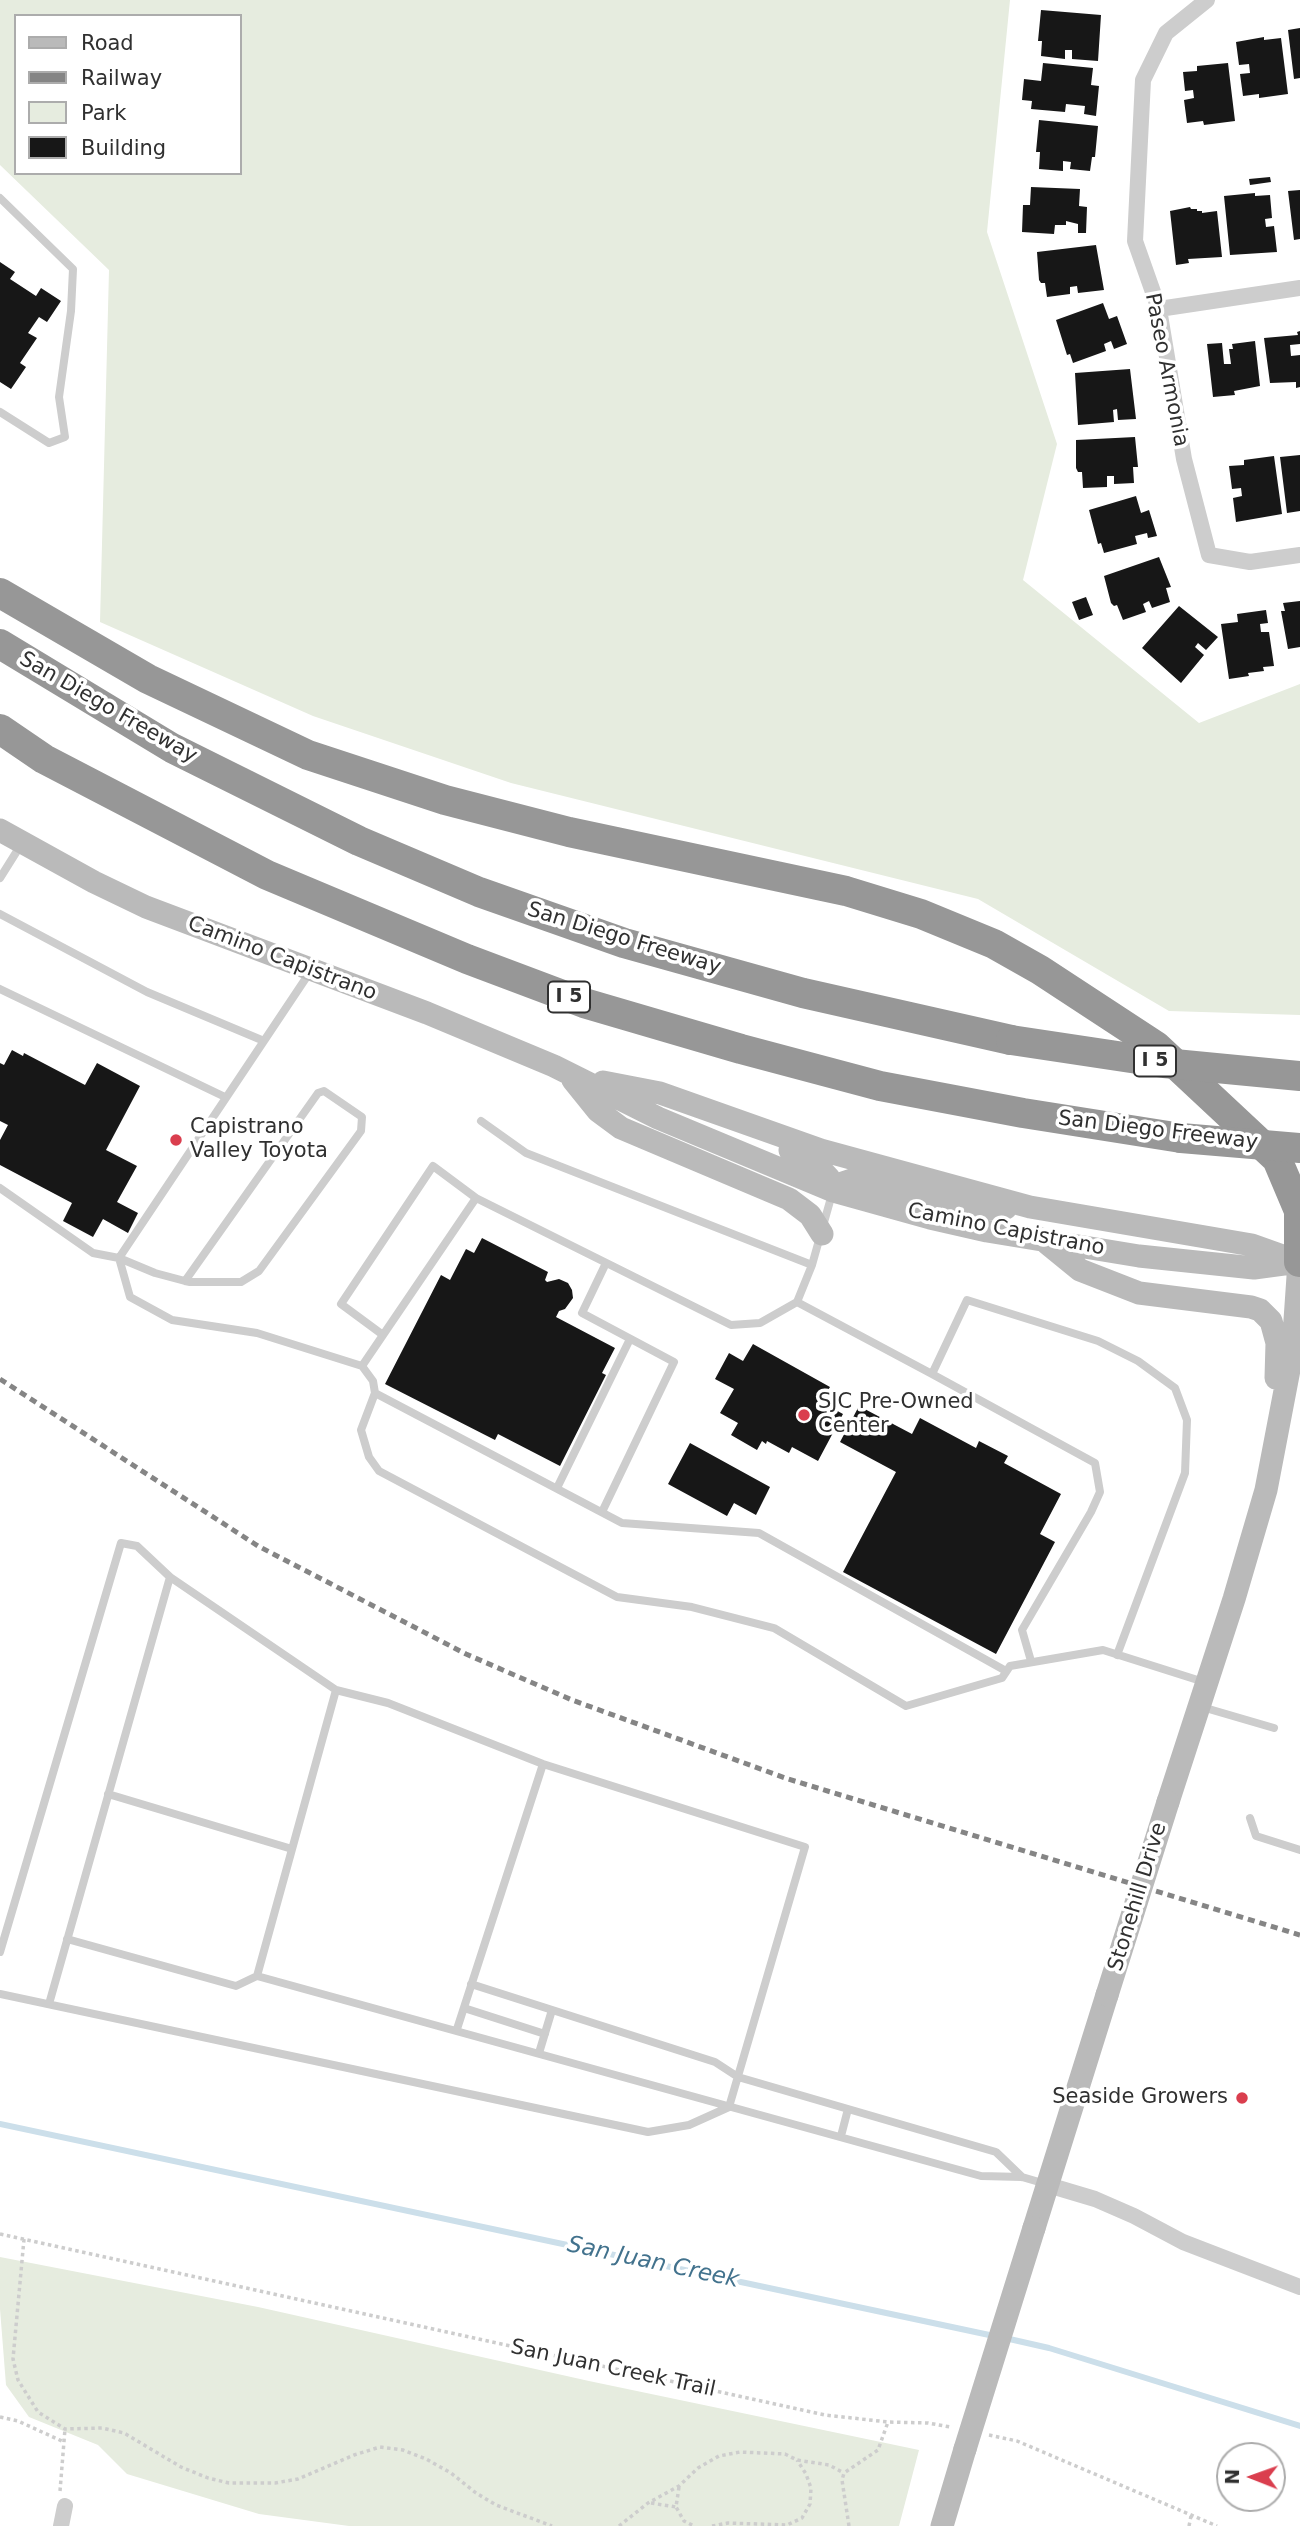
<!DOCTYPE html>
<style>
body{margin:0}
#map{position:relative;width:1300px;height:2526px;overflow:hidden;background:#fff;font-family:"DejaVu Sans",sans-serif}
canvas{display:block}
.legend{position:absolute;left:14px;top:14px;width:228px;height:161px;box-sizing:border-box;background:#fff;border:2px solid #acacac;margin:0;padding:9px 12px;list-style:none;font-size:21px;color:#303030}
.legend li{display:flex;align-items:center;gap:14px;height:35px}
.legend b{width:35px;border:2px solid #acacac}
.north{position:absolute;left:1216px;top:2442px;width:70px;height:70px;box-sizing:border-box;background:#fff;border:2px solid #acacac;border-radius:50%;rotate:271deg;font-size:19px;font-weight:700;line-height:28px;text-align:center;color:#303030}
.north::after{content:'';display:block;margin:auto;width:24px;height:32px;background:#da3e4e;clip-path:polygon(50% 0,100% 100%,50% 72%,0 100%)}
</style>
<div id="map">
<canvas width="1300" height="2526"></canvas>
<ul class="legend">
<li><b style="height:9px;background:#bababa"></b>Road</li>
<li><b style="height:9px;background:#858585"></b>Railway</li>
<li><b style="height:19px;background:#e6ecdf"></b>Park</li>
<li><b style="height:19px;background:#171717"></b>Building</li>
</ul>
<div class="north">N</div>
</div>
<script>
const ctx = document.querySelector('canvas').getContext('2d');
ctx.lineJoin = 'round';
function fillPath(path, color) { ctx.fillStyle = color; ctx.fill(path, 'evenodd'); }
const toPath = rows => new Path2D(rows.map(r => 'M' + r).join(''));
function stroke(path, color, width, dash) { ctx.strokeStyle = color; ctx.lineWidth = width; ctx.lineCap = dash ? 'butt' : 'round'; ctx.setLineDash(dash || []); ctx.stroke(path); }
function drawText(font, color, halo, rows, align = 'center') {
  ctx.font = font + ' "DejaVu Sans",sans-serif'; ctx.lineWidth = 7; ctx.setLineDash([]); ctx.textBaseline = 'middle'; ctx.strokeStyle = halo; ctx.fillStyle = color; for (const [text, x, y, turn = 0] of rows) {
    ctx.save(); ctx.translate(x, y); ctx.rotate((+turn || 0) * Math.PI / 180); ctx.textAlign = isNaN(turn) ? turn : align; if (halo) ctx.strokeText(text, 0, 0); ctx.fillText(text, 0, 0); ctx.restore();
  }
}
const green = toPath([
 [0,0,1010,0,987,232,1057,444,1023,580,1199,723,1300,684,1300,1015,1169,1011,978,899,511,783,313,716,100,622,109,270,0,165],
 [16,16,240,16,240,173,16,173],
 [0,2257,258,2307,589,2381,919,2450,899,2526,349,2526,259,2514,127,2474,98,2445,29,2417,6,2385,0,2309]
]);
const stream = toPath([
 [0,2124,994,2336],
 [1005,2338,1049,2348,1300,2426]
]);
const building = toPath([
 [1041,10,1101,15,1098,61,1072,59,1072,50,1065,50,1065,59,1041,56,1042,41,1038,41],
 [1300,28,1300,78,1294,79,1288,30],
 [1264,37,1264,40,1281,38,1288,94,1259,98,1259,94,1243,96,1240,74,1250,73,1249,64,1239,65,1236,42],
 [1043,63,1093,68,1091,85,1099,86,1096,116,1084,114,1085,106,1066,104,1065,112,1031,109,1032,101,1022,100,1024,79,1041,81],
 [1228,63,1235,121,1204,125,1203,121,1187,123,1184,100,1194,98,1193,90,1185,91,1183,72,1197,71,1197,66],
 [1039,120,1098,126,1095,157,1092,157,1090,171,1070,169,1071,162,1063,161,1063,171,1039,169,1040,152,1036,152],
 [1270,177,1271,182,1250,185,1249,179],
 [1031,187,1080,189,1079,206,1087,207,1086,233,1078,233,1078,224,1066,221,1066,225,1055,225,1054,234,1022,232,1023,205,1030,205],
 [1300,190,1300,239,1294,240,1288,191],
 [1255,193,1255,196,1270,195,1272,218,1265,219,1266,227,1274,226,1277,252,1230,255,1224,196],
 [1190,207,1191,209,1197,209,1197,211,1202,211,1202,213,1217,211,1222,257,1188,259,1189,263,1176,265,1170,211],
 [1096,245,1104,290,1078,293,1077,286,1070,287,1070,294,1047,297,1045,283,1041,283,1039,280,1037,252],
 [0,262,15,272,10,279,36,296,41,288,61,301,47,322,39,317,28,333,37,338,20,363,26,367,11,389,0,382],
 [1103,303,1109,319,1117,316,1127,344,1114,349,1111,341,1104,344,1106,351,1073,363,1070,354,1067,355,1056,320],
 [1300,331,1300,344,1290,345,1291,356,1300,355,1300,387,1296,388,1296,382,1270,383,1264,338,1298,335,1297,332],
 [1255,341,1260,386,1234,391,1235,395,1213,397,1207,344,1222,343,1224,364,1231,364,1229,349,1233,349,1232,344],
 [1130,369,1136,419,1118,420,1117,409,1113,410,1114,422,1078,425,1075,373],
 [1135,437,1138,467,1133,467,1134,483,1114,484,1114,476,1107,476,1107,487,1083,488,1082,472,1078,472,1076,468,1076,440],
 [1300,455,1300,511,1287,513,1280,457],
 [1274,456,1282,514,1236,522,1233,498,1242,496,1241,488,1232,489,1229,466,1244,465,1244,460],
 [1136,496,1141,513,1149,510,1157,536,1148,538,1147,533,1135,536,1137,544,1104,553,1101,543,1098,544,1089,510],
 [1159,557,1171,587,1166,588,1170,602,1152,608,1149,601,1143,604,1146,612,1123,620,1117,605,1114,606,1111,603,1104,576],
 [1086,597,1093,615,1079,620,1072,602],
 [1300,601,1300,647,1288,649,1281,611,1285,611,1283,603],
 [1179,606,1218,637,1206,650,1198,643,1195,647,1204,655,1181,683,1142,648],
 [1266,610,1268,623,1260,624,1261,632,1269,632,1274,666,1263,667,1264,671,1248,673,1249,676,1229,679,1221,624,1238,622,1237,614],
 [12,1050,23,1056,24,1053,85,1085,97,1063,140,1086,106,1150,137,1166,117,1202,138,1213,128,1233,103,1219,93,1237,63,1221,72,1203,0,1165,0,1140,8,1125,0,1121,0,1063,4,1065],
 [482,1238,548,1272,545,1280,547,1282,559,1279,568,1283,572,1290,573,1298,565,1309,559,1311,556,1317,615,1348,602,1373,606,1375,560,1466,498,1434,495,1440,385,1384,441,1275,450,1280,466,1249,474,1253],
 [753,1344,830,1387,821,1402,843,1414,818,1461,792,1447,789,1453,767,1441,766,1444,762,1441,757,1450,731,1435,738,1423,720,1413,734,1389,715,1379,729,1353,743,1361],
 [859,1406,912,1434,920,1418,976,1448,979,1441,1008,1456,1004,1463,1061,1494,1040,1534,1055,1542,996,1654,843,1572,896,1472,840,1442],
 [690,1443,770,1487,756,1515,734,1503,727,1516,668,1484]
]);
const path = toPath([
 [0,2234,825,2415,888,2422,928,2423,950,2427],
 [24,2239,13,2359,18,2380,38,2412,65,2429,102,2428,124,2433,181,2467,208,2478,229,2483,275,2483,298,2479,354,2455,380,2447,403,2450,426,2459,451,2473,476,2493,496,2505,552,2526],
 [0,2417,18,2421,64,2442],
 [989,2435,1017,2441,1217,2526],
 [679,2487,676,2507,684,2521,694,2526],
 [60,2491,65,2429],
 [651,2503,676,2507],
 [619,2526,648,2503,679,2486,698,2468,719,2456,740,2452,785,2454,797,2460,829,2465,844,2473],
 [712,2526,728,2523,787,2525,802,2518,810,2504,811,2488,806,2474,797,2460],
 [849,2526,842,2480,844,2473,878,2450,888,2422],
 [1189,2526,1191,2516]
]);
const lane = toPath([
 [0,198,73,269,71,311,59,397,65,437,49,443,0,412],
 [0,878,22,843],
 [0,914,147,992,264,1041],
 [310,972,119,1258,130,1297,172,1320,257,1333,362,1366,373,1381,375,1393,361,1430,369,1457,379,1471,617,1597,692,1607,774,1628,906,1706,1002,1678,1010,1666,1103,1650,1204,1682],
 [0,989,225,1097],
 [481,1121,526,1153,812,1265],
 [0,1188,93,1253,119,1258,155,1273,185,1281,190,1282,241,1282,259,1271,361,1131,362,1117,324,1091,318,1093,185,1281],
 [797,1302,932,1374,967,1300,1098,1341,1138,1361,1175,1388,1187,1420,1185,1473,1117,1655],
 [383,1335,341,1304,433,1166,476,1198],
 [362,1366,476,1198,731,1325,760,1323,797,1302,812,1265,832,1194],
 [932,1374,1095,1463,1100,1492,1091,1512,1022,1630,1031,1661],
 [375,1393,622,1523,759,1533,1006,1671],
 [557,1488,630,1339],
 [602,1512,674,1362,582,1313,606,1263],
 [336,1690,257,1976,981,2176,1022,2177,1046,2184],
 [1202,1707,1274,1728],
 [108,1794,292,1849],
 [1250,1818,1256,1836,1300,1850],
 [67,1939,236,1986,257,1976],
 [0,1952,121,1543,137,1546,170,1577,49,2004],
 [471,1984,715,2062,738,2077,996,2152,1022,2177],
 [0,1994,648,2132,689,2125,729,2107,805,1847,543,1764,388,1703,336,1690,170,1577],
 [464,2008,545,2034],
 [457,2029,543,1764],
 [539,2053,552,2010],
 [841,2136,848,2109]
]);
const street = toPath([
 [1207,0,1166,33,1143,80,1135,241,1159,309,1184,459,1209,555,1250,562,1300,555],
 [1159,309,1300,288],
 [1048,2185,1095,2199,1134,2216,1183,2242,1300,2287],
 [61,2526,65,2506]
]);
const secondary = toPath([
 [0,830,94,882,146,907,427,1013,554,1066,658,1118,833,1191,930,1218,987,1231,1139,1256,1254,1268,1299,1262],
 [573,1080,598,1111,621,1128,789,1199,810,1215,822,1234],
 [603,1082,660,1093,821,1150,1030,1207,1252,1245,1294,1260],
 [790,1150,814,1162,829,1178,833,1191,843,1183,855,1179,869,1181,952,1205,979,1209,1006,1208],
 [1042,1239,1080,1270,1139,1293,1251,1307,1260,1310,1271,1321,1277,1343,1276,1378],
 [1168,1802,1234,1599,1266,1490,1293,1349,1299,1262],
 [1034,2228,1107,1995],
 [942,2526,965,2449]
]);
const highway = toPath([
 [0,593,148,679,308,755,445,800,569,832,846,891,921,914,994,944,1040,970,1156,1046,1277,1159,1299,1211,1299,1262],
 [0,644,172,748,359,841,479,892,624,943,803,993,1011,1040],
 [0,729,44,759,267,875,467,959,584,1003,741,1049,880,1086,1023,1113,1181,1138]
]);
const rail = toPath([
 [0,1379,258,1546,466,1654,572,1700,788,1779,1300,1935]
]);
const secondaryBridge = toPath([
 [1107,1995,1168,1802],
 [965,2449,1034,2228]
]);
const highwayBridge = toPath([
 [1011,1040,1164,1063,1300,1076],
 [1181,1138,1300,1148]
]);
const markers = [
 [176,1140,7,"#da3e4e"],
 [804,1415,7,"#da3e4e"],
 [1242,2098,7,"#da3e4e"]
];
const shields = [
 [569,997,42],
 [1155,1061,42]
];
const shieldNames = [
 ["I 5",569,997],
 ["I 5",1155,1061]
];
const streetNames = [
 ["Paseo Armonia",1166,370,79],
 ["San Diego Freeway",108,708,30],
 ["San Diego Freeway",624,939,17],
 ["Camino Capistrano",282,959,21],
 ["San Diego Freeway",1158,1131,7],
 ["Camino Capistrano",1006,1230,11],
 ["Stonehill Drive",1138,1897,-73],
 ["San Juan Creek Trail",613,2369,12]
];
const poiNames = [
 ["Capistrano",190,1128],
 ["Valley Toyota",190,1152],
 ["SJC Pre-Owned",818,1403],
 ["Center",818,1427],
 ["Seaside Growers",1228,2098,"right"]
];
const waterNames = [
 ["San Juan Creek",653,2263,12]
];
fillPath(green, '#e6ecdf');
stroke(stream, '#ccdfea', 6);
fillPath(building, '#171717');
stroke(path, '#cdcdcd', 3.5, [3.5, 3.5]);
stroke(lane, '#cdcdcd', 8);
stroke(street, '#cdcdcd', 16);
stroke(secondary, '#bababa', 23);
stroke(highway, '#979797', 30);
stroke(rail, '#858585', 5, [7, 5]);
stroke(secondaryBridge, '#bababa', 23);
stroke(highwayBridge, '#979797', 30);
for (const [x, y, r, color] of markers) { const dot = new Path2D(); dot.arc(x, y, r, 0, 2 * Math.PI); ctx.fillStyle = color; ctx.fill(dot); stroke(dot, '#fff', 2.5); }
for (const [x, y, w] of shields) { const box = new Path2D(); box.roundRect(x - w / 2, y - 15.5, w, 31, 5); ctx.fillStyle = '#fff'; ctx.fill(box); stroke(box, '#303030', 2); }
drawText('bold 19px', '#303030', null, shieldNames);
drawText('21px', '#303030', '#fff', streetNames);
drawText('21px', '#303030', '#fff', poiNames, 'left');
drawText('italic 23px', '#42728d', '#fff', waterNames);
</script>
